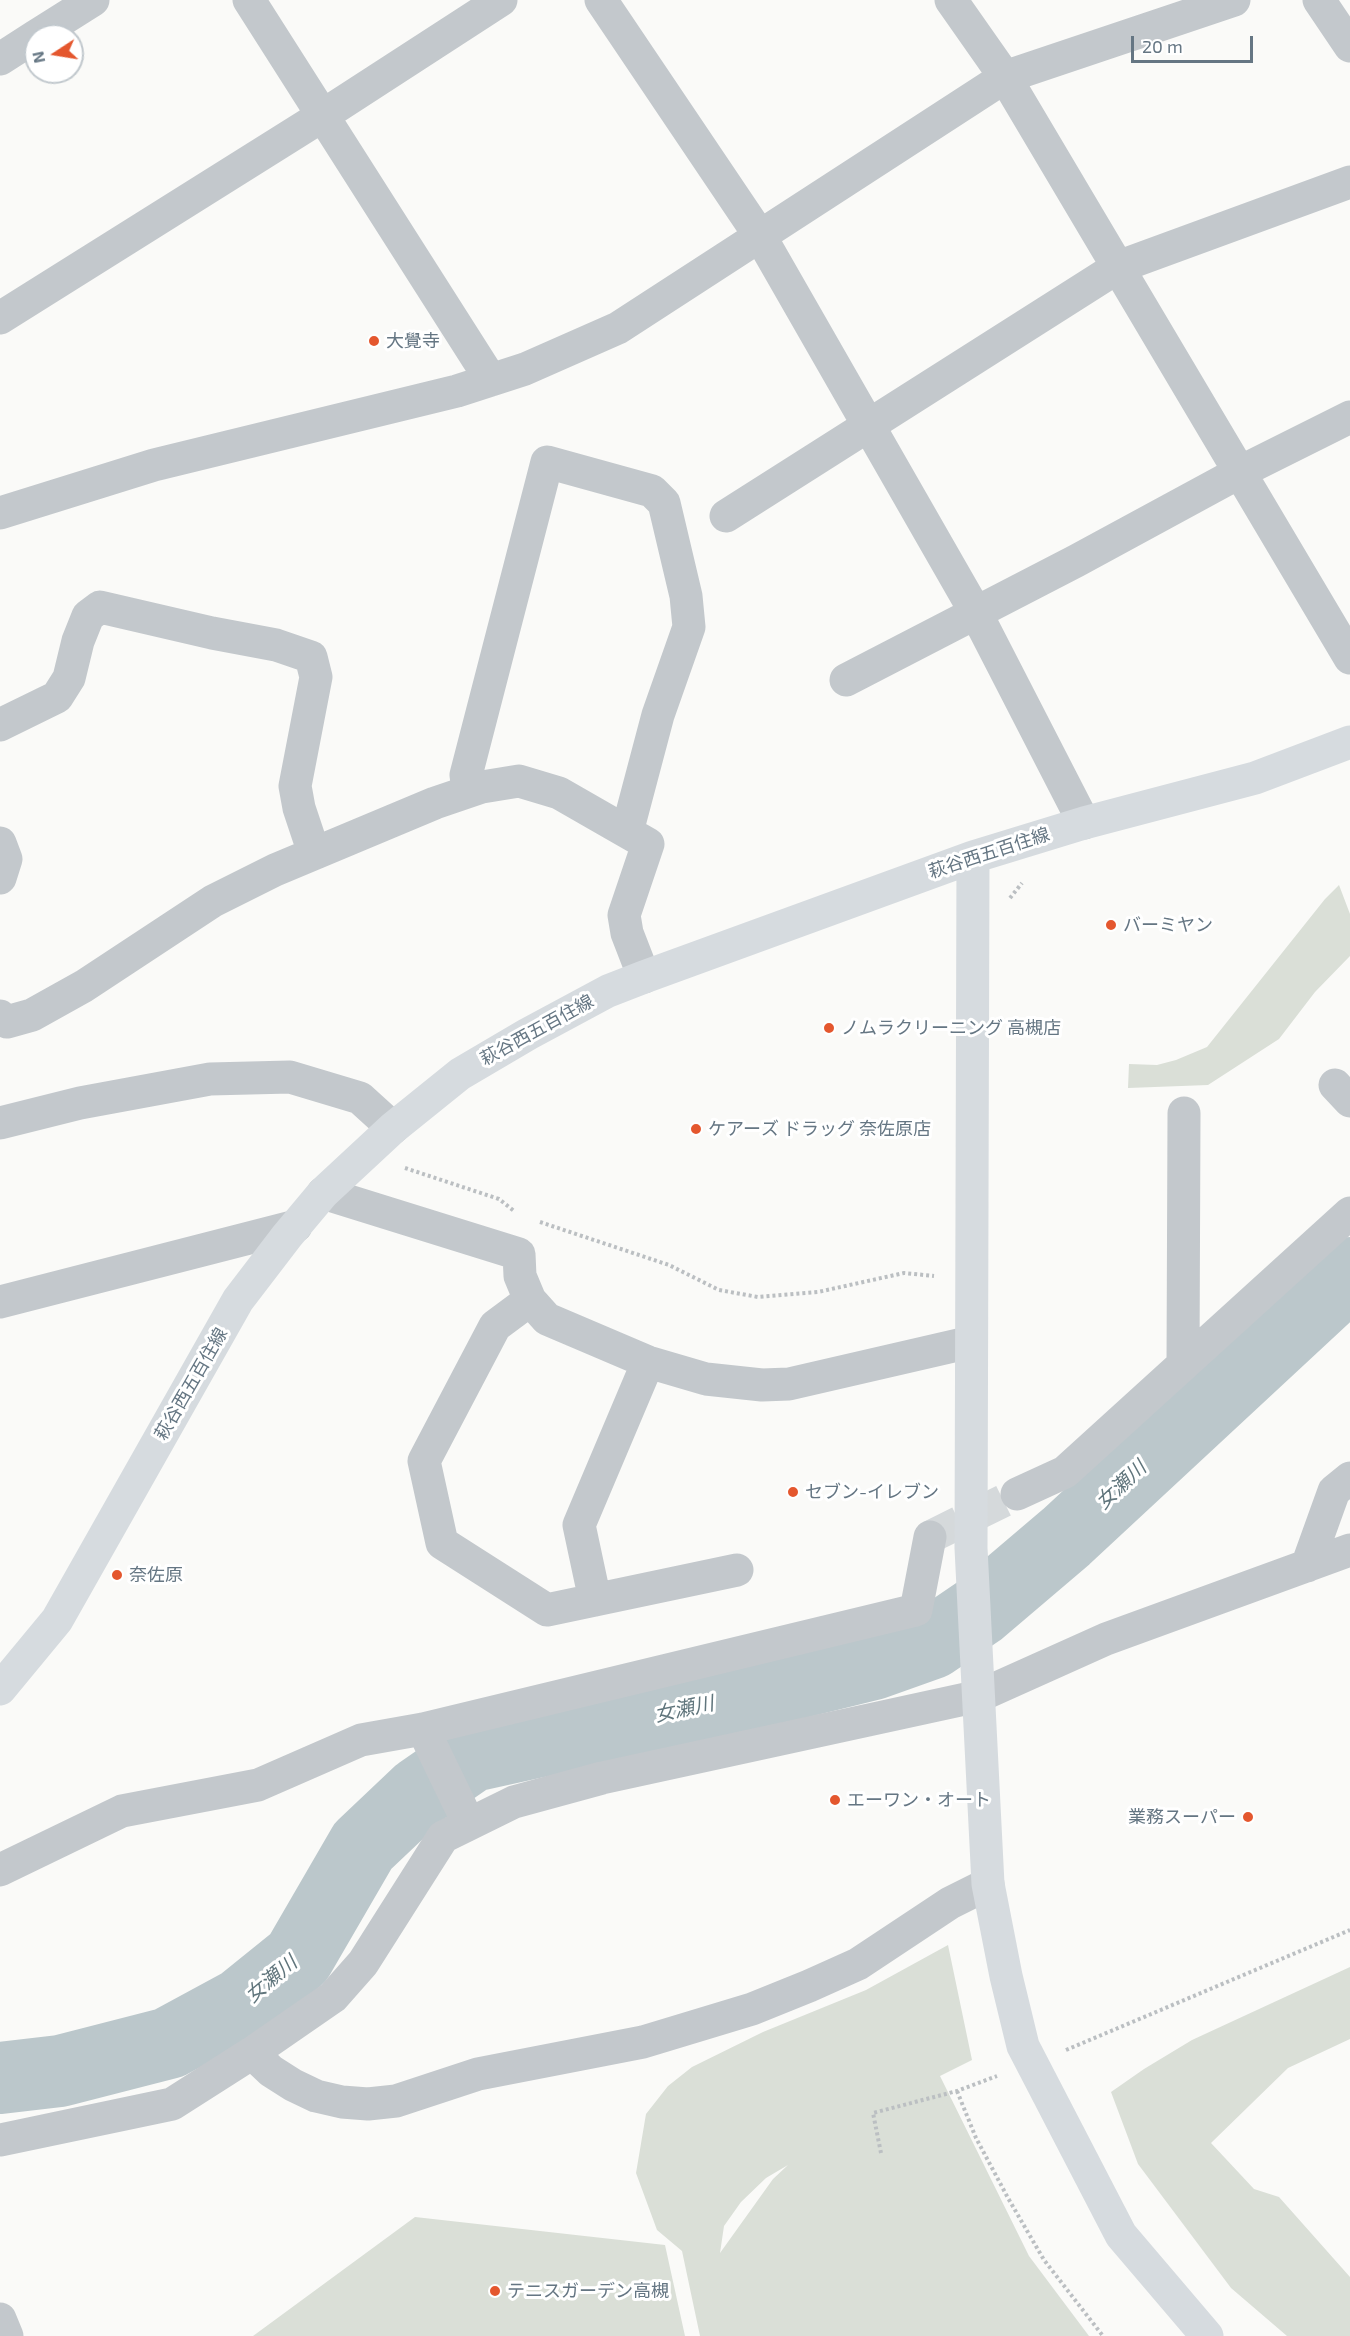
<!DOCTYPE html>
<meta charset="utf-8">
<style>
body{margin:0}
#map{position:relative;width:1350px;height:2336px;overflow:hidden;background:#fafaf8;font-family:"Exo 2",sans-serif}
canvas{display:block}
.north{position:absolute;left:24px;top:24px;width:60px;height:60px;box-sizing:border-box;background:#fff;border:2px solid #c1c8cd;border-radius:50%;rotate:258deg;font-size:16px;font-weight:700;line-height:24px;text-align:center;color:#657683}
.north::after{content:'';display:block;margin:auto;width:21px;height:27px;background:#e4572e;clip-path:polygon(50% 0,100% 100%,50% 72%,0 100%)}
.scale{position:absolute;left:1131px;top:36px;width:122px;height:27px;box-sizing:border-box;border:3px solid #657683;border-top:0;padding-left:8px;font-size:18px;line-height:21px;white-space:nowrap;color:#657683;-webkit-text-stroke:4px #fff;paint-order:stroke}
</style>
<div id="map">
<canvas width="1350" height="2336"></canvas>
<div class="north">N</div>
<div class="scale">20 m</div>
</div>
<script>
const ctx = document.querySelector('canvas').getContext('2d');
ctx.lineJoin = 'round';
function fillPath(path, color) { ctx.fillStyle = color; ctx.fill(path, 'evenodd'); }
const toPath = rows => new Path2D(rows.map(r => 'M' + r).join(''));
function stroke(path, color, width, dash) { ctx.strokeStyle = color; ctx.lineWidth = width; ctx.lineCap = dash ? 'butt' : 'round'; ctx.setLineDash(dash || []); ctx.stroke(path); }
function drawText(font, color, halo, rows, align = 'center') {
  ctx.font = font + ' "Exo 2","Noto Sans JP",sans-serif'; ctx.lineWidth = 6; ctx.setLineDash([]); ctx.textBaseline = 'middle'; ctx.strokeStyle = halo; ctx.fillStyle = color; for (const [text, x, y, turn = 0] of rows) {
    ctx.save(); ctx.translate(x, y); ctx.rotate((+turn || 0) * Math.PI / 180); ctx.textAlign = isNaN(turn) ? turn : align; if (halo) ctx.strokeText(text, 0, 0); ctx.fillText(text, 0, 0); ctx.restore();
  }
}
const green = toPath([
 [1339,885,1350,914,1350,956,1315,992,1279,1039,1208,1085,1128,1088,1129,1064,1157,1065,1176,1060,1207,1047,1325,899],
 [948,1945,972,2060,940,2076,1029,2256,1089,2336,700,2336,682,2251,657,2230,636,2173,646,2114,668,2086,692,2067,763,2032,866,1990],
 [788,2165,773,2179,720,2253,724,2226,741,2202,766,2178],
 [1350,1967,1350,2039,1288,2068,1211,2143,1254,2189,1279,2197,1350,2277,1350,2336,1287,2336,1231,2288,1138,2164,1111,2092,1144,2069,1192,2040],
 [415,2217,665,2245,685,2336,253,2336]
]);
const river = toPath([
 [0,2078,60,2071,169,2043,241,2004,298,1958,363,1846,420,1792,472,1756,744,1696,873,1664,932,1643,979,1611,1066,1537,1350,1273]
]);
const streetTunnel = toPath([
 [930,1537,1017,1494]
]);
const path = toPath([
 [1010,898,1022,883],
 [405,1168,499,1199,514,1211],
 [540,1222,669,1265,719,1290,758,1297,818,1292,904,1273,934,1276],
 [1066,2050,1350,1930],
 [957,2091,976,2138,1008,2198,1044,2260,1103,2336],
 [881,2153,873,2113,957,2091,997,2076]
]);
const street = toPath([
 [249,0,491,380],
 [601,0,760,236,976,613,1084,823],
 [951,0,1005,77,1350,658],
 [1319,0,1350,46],
 [36,36,93,0],
 [0,59,36,36],
 [0,318,322,116,501,0],
 [0,513,154,465,457,391,525,369,618,328,1005,77,1234,0],
 [726,516,1118,267,1350,182],
 [846,680,1076,561,1240,472,1350,417],
 [0,725,57,697,69,678,78,641,88,616,100,607,212,633,276,645,311,657,316,677,295,786,299,808,314,853],
 [468,791,466,775,547,462,652,491,664,503,686,596,689,627,658,715,627,832,648,844,624,915,627,933,644,977],
 [0,843,6,859,0,878],
 [0,1016,7,1022,32,1015,84,986,213,901,275,870,435,803,482,787,519,781,559,793,627,832],
 [1335,1085,1350,1101],
 [0,1123,80,1103,210,1079,290,1077,360,1098,393,1128],
 [323,1193,519,1254,520,1276,530,1300,547,1319,648,1362,706,1379,762,1385,789,1384,971,1342],
 [530,1300,495,1326,424,1461,442,1543,547,1610,737,1570],
 [0,1302,296,1226],
 [1183,1365,1184,1113],
 [1017,1494,1065,1472,1350,1213],
 [1307,1566,1334,1491,1350,1478],
 [595,1600,579,1525,648,1362],
 [423,1729,469,1824],
 [0,1870,122,1811,258,1785,361,1740,423,1729,916,1610,930,1537],
 [252,2053,271,2071,293,2085,316,2096,342,2102,368,2104,396,2101,478,2074,643,2042,752,2009,809,1986,858,1964,950,1903,988,1884],
 [0,2140,172,2104,252,2053,333,1997,363,1963,443,1837,514,1802,602,1778,979,1696,1106,1639,1350,1550],
 [0,2319,7,2336]
]);
const secondary = toPath([
 [973,857,971,1548,988,1884,1006,1976,1023,2046,1121,2235,1207,2336],
 [0,1689,57,1620,238,1300,287,1236,323,1193,393,1128,460,1074,528,1034,608,991,644,977,973,857,1084,823,1255,778,1350,742]
]);
const markers = [
 [374,341,6,"#e4572e"],
 [1111,925,6,"#e4572e"],
 [829,1028,6,"#e4572e"],
 [696,1129,6,"#e4572e"],
 [793,1492,6,"#e4572e"],
 [117,1575,6,"#e4572e"],
 [835,1800,6,"#e4572e"],
 [1248,1817,6,"#e4572e"],
 [495,2291,6,"#e4572e"]
];
const poiNames = [
 ["大覺寺",386,341],
 ["バーミヤン",1123,925],
 ["ノムラクリーニング 高槻店",841,1028],
 ["ケアーズ ドラッグ 奈佐原店",708,1129],
 ["セブン-イレブン",805,1492],
 ["奈佐原",129,1575],
 ["エーワン・オート",847,1800],
 ["業務スーパー",1236,1817,"right"],
 ["テニスガーデン高槻",507,2291]
];
const streetNames = [
 ["萩谷西五百住線",989,853,-18],
 ["萩谷西五百住線",537,1030,-29],
 ["萩谷西五百住線",191,1384,-60]
];
const waterNames = [
 ["女瀬川",1121,1485,-43],
 ["女瀬川",684,1709,-12],
 ["女瀬川",271,1979,-40]
];
fillPath(green, '#dadfd7');
stroke(river, '#bbc7cb', 72);
stroke(streetTunnel, '#d5d9db', 33, [33, 16]);
stroke(path, '#bbbfc2', 4, [3, 3]);
stroke(street, '#c3c8cc', 33);
stroke(secondary, '#d6dbdf', 33);
for (const [x, y, r, color] of markers) { const dot = new Path2D(); dot.arc(x, y, r, 0, 2 * Math.PI); ctx.fillStyle = color; ctx.fill(dot); stroke(dot, '#fff', 2); }
drawText('18px', '#657683', '#fff', poiNames, 'left');
drawText('18px', '#657683', '#fff', streetNames);
drawText('italic 20px', '#60757c', '#fff', waterNames);
</script>
